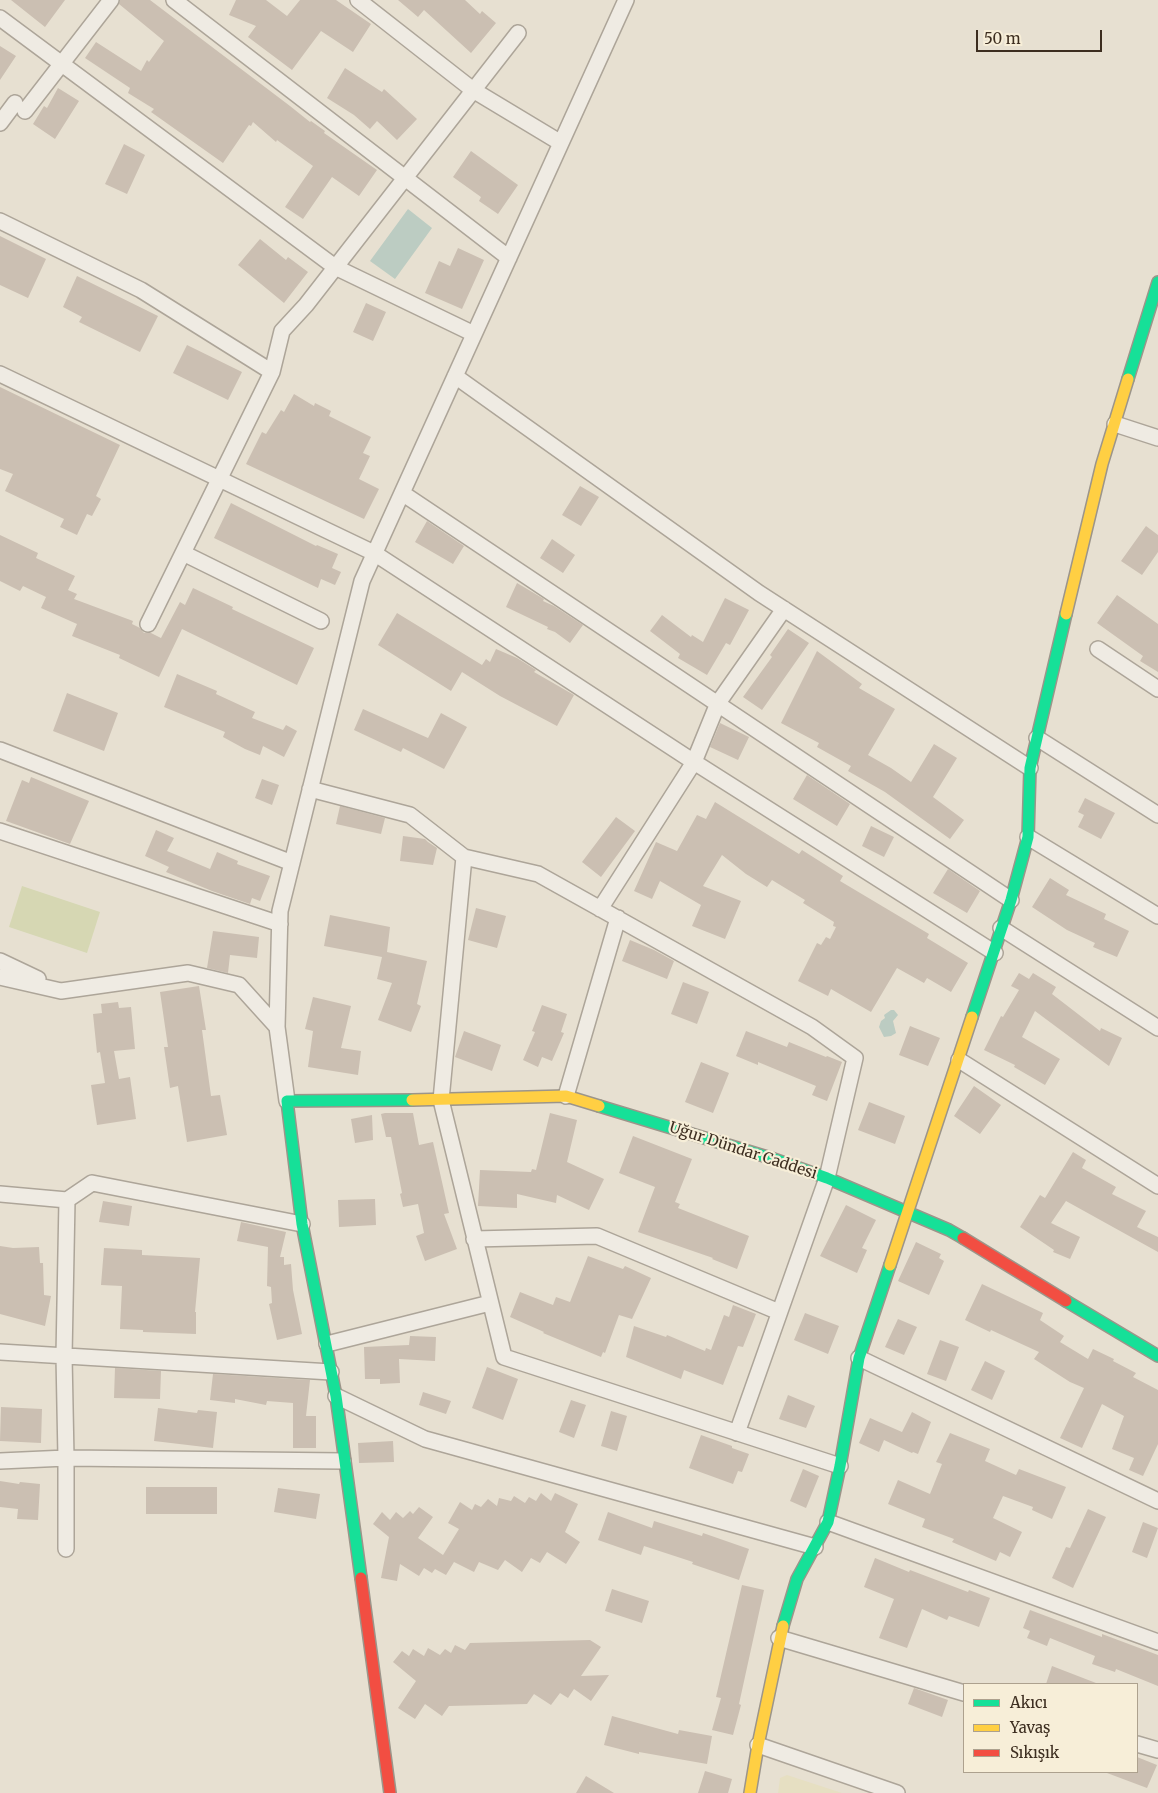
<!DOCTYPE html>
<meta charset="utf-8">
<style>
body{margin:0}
#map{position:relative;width:1158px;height:1793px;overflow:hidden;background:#e7e0d1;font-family:Merriweather,serif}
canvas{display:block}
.legend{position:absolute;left:963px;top:1683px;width:175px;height:90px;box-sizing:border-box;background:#f7eed8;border:1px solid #ada18e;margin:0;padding:6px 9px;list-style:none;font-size:15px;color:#3d2e20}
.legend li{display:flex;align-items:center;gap:10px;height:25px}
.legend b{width:25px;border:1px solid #ada18e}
.scale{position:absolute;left:976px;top:30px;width:126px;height:22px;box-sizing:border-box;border:2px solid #3d2e20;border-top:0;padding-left:6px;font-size:15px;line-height:18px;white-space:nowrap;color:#3d2e20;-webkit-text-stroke:4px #f7eed8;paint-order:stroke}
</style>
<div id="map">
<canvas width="1158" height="1793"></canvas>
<ul class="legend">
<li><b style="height:6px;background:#16e098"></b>Akıcı</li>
<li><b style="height:6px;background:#ffcf43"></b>Yavaş</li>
<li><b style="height:6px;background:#f24e42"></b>Sıkışık</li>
</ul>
<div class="scale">50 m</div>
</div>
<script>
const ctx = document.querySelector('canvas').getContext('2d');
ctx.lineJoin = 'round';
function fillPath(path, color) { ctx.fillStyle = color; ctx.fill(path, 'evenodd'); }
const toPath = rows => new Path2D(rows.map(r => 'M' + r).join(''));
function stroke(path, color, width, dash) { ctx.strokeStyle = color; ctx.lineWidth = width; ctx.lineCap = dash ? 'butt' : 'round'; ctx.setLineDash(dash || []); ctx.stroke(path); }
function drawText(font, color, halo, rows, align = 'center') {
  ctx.font = font + ' Merriweather,serif'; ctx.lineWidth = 4.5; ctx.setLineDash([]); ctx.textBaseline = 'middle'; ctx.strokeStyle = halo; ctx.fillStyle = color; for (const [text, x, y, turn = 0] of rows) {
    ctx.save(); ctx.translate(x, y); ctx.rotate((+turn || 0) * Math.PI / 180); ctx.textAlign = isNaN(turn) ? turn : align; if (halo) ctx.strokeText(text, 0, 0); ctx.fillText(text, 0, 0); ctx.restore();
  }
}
const farmland = toPath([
 [787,1775,842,1793,778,1793,780,1778]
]);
const green = toPath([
 [22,886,100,912,87,953,9,927]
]);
const water = toPath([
 [408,209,432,228,395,279,370,261],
 [891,1010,894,1010,898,1015,893,1021,896,1033,891,1036,884,1037,879,1027,881,1021,885,1018,884,1015]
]);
const building = toPath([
 [11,0,65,0,45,27],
 [120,0,150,0,290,106,310,122,311,121,325,131,324,133,377,170,359,196,332,177,303,219,285,207,313,166,277,140,276,142,253,122,251,126,249,125,223,163,151,112,154,109,128,93,130,88,85,58,96,42,141,71,147,60,149,62,164,41,119,4],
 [236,0,266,0,287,16,300,0,336,0,371,24,353,52,321,31,292,70,248,37,256,26,229,15],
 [398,0,465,0,480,14,482,11,496,23,471,53,424,10,418,17],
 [0,46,16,56,0,80],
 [345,68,382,92,384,89,417,119,397,140,377,121,370,129,354,115,327,98],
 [58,88,79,101,55,139,33,124,44,106,47,108],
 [124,144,145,155,127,194,105,184],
 [471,151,518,185,498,214,479,201,481,197,453,177],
 [0,236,46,259,28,298,0,285],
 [260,239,286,260,288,257,308,272,284,303,238,265],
 [458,248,484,260,462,309,425,293,439,261,450,266],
 [77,276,158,316,140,352,79,322,82,317,63,307],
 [366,303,386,312,373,341,353,332],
 [187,345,242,372,228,400,173,373],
 [0,387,120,445,96,496,101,499,92,516,87,514,77,535,60,527,64,519,5,491,13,474,0,469],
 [294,394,314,406,315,403,331,411,329,416,371,437,363,453,370,456,359,479,379,489,364,519,246,464,262,432,266,434,281,410,284,412],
 [580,486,599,497,581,526,562,515],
 [231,503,316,546,317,545,338,554,332,568,341,572,335,585,321,579,318,588,214,538],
 [427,521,464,546,453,564,415,542],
 [1146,526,1158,535,1158,552,1142,575,1121,561],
 [0,535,38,553,36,558,75,576,68,590,77,594,74,599,133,621,132,624,140,628,144,633,151,633,161,638,180,602,185,605,193,588,233,607,232,609,314,648,297,685,182,629,159,677,119,658,120,655,72,636,77,624,41,608,46,597,23,586,20,591,0,581],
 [552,539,575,555,563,573,540,558],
 [517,583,544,599,543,601,554,606,583,625,570,643,555,632,547,629,548,627,506,607],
 [1117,595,1158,624,1158,672,1140,661,1143,656,1097,623],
 [725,598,749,610,730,645,726,643,707,675,678,658,680,654,650,631,662,615,691,637,692,635,703,642],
 [397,613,482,665,486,659,490,662,496,649,517,658,536,670,534,672,574,695,557,726,500,696,462,672,451,691,378,645],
 [788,629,809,643,762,710,743,697,772,657,770,655],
 [817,651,862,684,859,688,895,709,868,755,891,768,911,782,934,744,957,758,933,797,964,820,950,839,885,792,848,771,851,766,817,747,819,743,781,723],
 [177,674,217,691,216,694,255,712,252,718,283,730,286,725,297,731,284,757,263,746,260,755,245,749,223,737,225,732,164,707],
 [67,693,118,713,104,751,53,731],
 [363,709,428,738,441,713,467,727,444,769,403,748,401,752,354,730],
 [720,723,749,737,738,760,710,747],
 [807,775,850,804,837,826,793,799],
 [31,777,89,801,70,844,6,821,22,780,29,783],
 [262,779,279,785,272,805,255,798],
 [1085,798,1115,813,1101,839,1078,827,1084,815,1078,812],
 [715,802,799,854,802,850,843,876,840,881,929,934,927,938,968,963,951,992,927,978,924,983,897,968,871,1012,831,989,828,996,798,981,817,943,821,945,826,937,830,939,836,927,833,926,834,922,803,903,805,900,772,880,767,887,746,874,722,855,703,886,741,901,725,939,692,926,701,905,660,881,652,899,634,891,656,842,677,851,697,815,706,819],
 [340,806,385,818,381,834,336,824],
 [616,817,635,831,601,877,582,862],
 [871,826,894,837,884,857,862,846],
 [156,830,174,838,167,851,210,869,217,852,238,861,237,864,270,876,260,901,252,898,250,904,212,891,166,872,169,867,145,856],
 [403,836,425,839,428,842,437,848,433,865,400,861],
 [948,869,980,891,967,913,933,893],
 [1050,878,1069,890,1066,895,1106,914,1104,919,1129,931,1117,957,1093,947,1095,943,1067,930,1032,907],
 [476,908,506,916,497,948,468,940],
 [330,915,390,927,387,952,427,961,417,1004,421,1006,411,1032,378,1020,392,983,377,979,382,957,324,946],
 [213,931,259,937,257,958,230,955,228,973,207,968],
 [630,940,654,950,674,961,667,979,622,961],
 [1019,973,1029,979,1033,973,1056,987,1052,994,1100,1031,1101,1028,1122,1038,1109,1066,1035,1011,1022,1037,1060,1059,1045,1085,1014,1067,1015,1065,984,1050,1001,1016,1003,1017,1019,990,1011,986],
 [683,982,709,992,697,1024,671,1014],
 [199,986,206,1030,202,1030,211,1096,220,1095,227,1135,187,1142,178,1086,170,1088,164,1047,168,1047,160,992],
 [313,997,351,1006,341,1048,361,1051,358,1075,308,1067,313,1031,305,1029],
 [118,1002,119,1008,131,1007,135,1049,114,1051,119,1079,130,1077,136,1119,97,1125,91,1085,105,1083,100,1052,97,1053,93,1014,102,1013,101,1004],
 [542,1005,567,1014,561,1032,564,1033,552,1061,542,1057,538,1067,523,1060,535,1032,532,1031],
 [910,1026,940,1038,928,1066,899,1055],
 [464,1031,501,1045,492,1071,455,1057],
 [746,1031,787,1047,789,1042,826,1057,827,1056,842,1062,827,1101,812,1095,816,1086,758,1062,758,1065,736,1056],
 [701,1062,729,1073,713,1113,685,1102],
 [974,1086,1001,1105,980,1134,954,1116],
 [869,1102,905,1116,895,1144,858,1130],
 [385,1113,413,1113,419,1145,433,1142,449,1213,444,1214,457,1249,425,1261,416,1236,424,1233,418,1204,403,1207,400,1194,402,1193,391,1137,386,1137,381,1114],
 [550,1113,577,1120,567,1162,604,1179,589,1210,557,1195,556,1203,517,1194,517,1208,478,1206,480,1170,531,1172,532,1169,536,1170],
 [372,1115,373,1140,355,1143,351,1119],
 [633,1136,692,1159,675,1202,680,1204,678,1208,749,1236,737,1269,712,1259,713,1258,638,1232,655,1187,619,1173],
 [1073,1152,1086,1160,1082,1168,1116,1187,1112,1194,1146,1211,1137,1227,1158,1237,1158,1252,1066,1201,1051,1223,1080,1237,1070,1259,1053,1252,1054,1250,1020,1227,1040,1195,1045,1198],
 [375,1199,376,1225,339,1227,338,1200],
 [103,1201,132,1206,129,1226,99,1222],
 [846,1205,876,1220,862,1248,867,1250,857,1273,820,1256],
 [241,1222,286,1232,280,1257,284,1257,284,1265,291,1264,293,1290,302,1334,277,1340,269,1304,272,1303,271,1287,267,1286,268,1247,237,1241],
 [916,1242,941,1254,939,1258,944,1261,929,1295,898,1281],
 [0,1246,13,1248,39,1247,40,1263,43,1263,44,1295,51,1296,45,1326,0,1314],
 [104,1248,142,1250,142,1255,200,1258,195,1312,196,1312,196,1334,143,1332,143,1330,120,1329,122,1286,101,1285],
 [588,1256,623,1269,625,1266,651,1278,632,1319,619,1315,605,1353,603,1352,601,1357,543,1333,544,1332,510,1317,520,1292,553,1305,556,1297,570,1302],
 [982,1284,1043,1313,1040,1320,1064,1336,1060,1342,1088,1359,1093,1349,1114,1359,1113,1361,1136,1373,1133,1377,1158,1390,1158,1444,1143,1476,1129,1470,1134,1458,1112,1449,1124,1416,1102,1404,1082,1448,1060,1438,1084,1388,1070,1382,1034,1359,1039,1352,991,1330,990,1332,965,1320],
 [733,1305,756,1314,743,1347,738,1346,723,1385,684,1370,681,1379,626,1357,634,1326,666,1337,667,1335,705,1351,706,1348,711,1350,724,1315,729,1317],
 [805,1313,839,1326,828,1354,794,1340],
 [898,1319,917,1327,904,1355,885,1347],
 [410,1336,436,1337,435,1361,399,1359,400,1383,380,1384,380,1379,365,1379,364,1347,409,1345],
 [940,1340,959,1347,946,1381,927,1374],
 [985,1361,1005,1371,992,1400,971,1390],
 [487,1367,518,1379,503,1420,472,1408],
 [115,1368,161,1371,160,1399,114,1398],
 [213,1374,310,1380,306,1416,316,1416,316,1448,293,1448,293,1403,267,1401,266,1405,235,1399,235,1403,210,1400],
 [423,1392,451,1401,446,1414,419,1405],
 [788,1395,815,1406,806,1428,779,1419],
 [571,1400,586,1405,574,1438,559,1432],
 [1,1407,42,1409,41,1443,0,1441],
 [158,1408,197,1413,198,1410,217,1412,213,1448,154,1441],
 [611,1411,627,1416,617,1451,601,1446],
 [912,1412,931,1422,918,1454,913,1452,912,1453,884,1440,879,1452,859,1443,870,1418,902,1432],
 [950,1433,990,1449,985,1461,1016,1475,1019,1469,1066,1487,1052,1519,1032,1510,1033,1507,1003,1496,993,1518,1022,1532,1010,1557,1000,1552,996,1561,952,1542,954,1539,922,1527,925,1519,888,1504,898,1480,930,1494,942,1464,936,1462],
 [701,1435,732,1446,732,1448,749,1454,742,1472,738,1471,733,1484,689,1468],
 [393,1441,394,1462,359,1463,358,1443],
 [803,1469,819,1476,806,1508,790,1501],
 [0,1481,19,1484,20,1482,40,1484,38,1520,17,1519,18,1509,0,1507],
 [146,1487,217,1487,217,1514,146,1514],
 [278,1488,320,1494,316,1519,274,1512],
 [541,1493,551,1501,555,1493,578,1504,565,1532,580,1542,566,1564,547,1552,540,1563,531,1558,522,1572,505,1560,498,1570,479,1562,474,1572,454,1562,446,1575,435,1569,432,1573,424,1568,419,1576,400,1564,397,1581,381,1578,389,1537,373,1524,382,1512,390,1520,396,1512,403,1518,410,1511,413,1514,419,1507,433,1517,418,1538,443,1555,459,1529,448,1523,460,1502,472,1510,475,1504,481,1507,488,1499,497,1506,499,1498,511,1501,514,1496,525,1503,529,1497,536,1501],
 [1088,1509,1106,1517,1073,1588,1052,1578,1066,1547,1070,1548],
 [608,1512,652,1528,654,1521,702,1536,703,1533,749,1549,739,1580,692,1564,693,1562,644,1546,641,1555,598,1540],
 [1143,1522,1158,1528,1147,1558,1132,1552],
 [875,1558,909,1572,910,1570,968,1592,969,1590,990,1598,979,1627,949,1616,947,1620,922,1609,907,1648,879,1638,894,1599,864,1587],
 [742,1585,764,1590,739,1704,741,1705,733,1735,712,1730,721,1698,716,1697],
 [612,1589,649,1601,642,1623,605,1611],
 [1030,1610,1102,1637,1102,1634,1158,1655,1158,1686,1116,1669,1115,1672,1092,1664,1095,1656,1050,1638,1047,1646,1027,1638,1030,1631,1023,1628],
 [590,1640,601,1647,581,1676,609,1675,591,1701,574,1689,568,1698,560,1693,551,1705,534,1694,527,1704,449,1706,442,1716,425,1704,415,1719,398,1708,416,1681,393,1662,402,1651,409,1656,413,1649,424,1656,428,1648,440,1655,445,1649,451,1653,455,1645,465,1650,470,1643],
 [1052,1666,1096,1683,1096,1684,1046,1684],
 [914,1688,948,1700,942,1717,908,1704],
 [612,1716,678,1734,679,1730,712,1736,707,1764,639,1752,639,1754,604,1745],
 [1137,1757,1157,1765,1147,1788,1107,1773,1137,1772],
 [705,1771,732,1779,728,1793,698,1793],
 [586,1776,614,1793,576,1793]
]);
const street = toPath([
 [174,0,509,258],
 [358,0,473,90,561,143],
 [0,18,335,267,474,334],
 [25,111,111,0],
 [0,123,15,103],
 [0,221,141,290,272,372,282,331,306,305,518,33],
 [0,374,374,553,694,762,995,953],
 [455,376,759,593,1030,768],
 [1115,424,1158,438],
 [402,493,1011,900],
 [183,553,321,621],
 [148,624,272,372],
 [1098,649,1158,689],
 [1037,738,1158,815],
 [0,750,292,863],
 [310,789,410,815,464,857,538,874,812,1027,855,1058,827,1178,737,1433],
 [0,831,280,924],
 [1028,837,1158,916],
 [464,857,441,1100,504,1357,840,1466],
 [600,909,694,762,718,703,784,609],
 [1001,928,1158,1028],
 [0,961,38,979],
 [0,977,61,991,188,973,239,985,277,1027],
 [959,1060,1158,1186],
 [566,1096,618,918],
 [287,1101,277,1027,280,911,362,581,626,0],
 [0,1194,67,1200],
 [474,1239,597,1236,779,1312],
 [327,1344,490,1303],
 [0,1352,331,1372],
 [859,1358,1158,1501],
 [336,1396,425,1439,815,1547],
 [0,1461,66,1458,343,1461],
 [828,1522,1158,1642],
 [66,1549,66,1458,64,1356,67,1200,92,1183,302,1224],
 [779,1638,964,1693],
 [1137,1744,1158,1750],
 [758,1745,897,1793]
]);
const fast = toPath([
 [1128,379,1158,282],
 [972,1017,1011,900,1028,837,1030,768,1066,614],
 [599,1106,774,1159,827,1178,949,1230,963,1238],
 [1066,1301,1158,1356],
 [361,1578,336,1396,302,1224,287,1101,412,1100],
 [783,1626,797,1579,828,1522,840,1466,859,1358,890,1265]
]);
const slow = toPath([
 [1066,614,1102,464,1128,379],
 [412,1100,566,1096,599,1106],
 [890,1265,972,1017],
 [750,1793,758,1745,783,1626]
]);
const jam = toPath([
 [963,1238,1066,1301],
 [361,1578,390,1793]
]);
const streetNames = [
 ["Uğur Dündar Caddesi",743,1151,18]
];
fillPath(farmland, '#e6dfc2');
fillPath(green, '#d6d7b3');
fillPath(water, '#bcccc2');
fillPath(building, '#cbbfb2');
stroke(street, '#ada599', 18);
stroke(fast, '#9c958a', 14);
stroke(slow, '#9c958a', 14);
stroke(jam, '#9c958a', 14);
stroke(street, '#efebe3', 15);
stroke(fast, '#16e098', 11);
stroke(slow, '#ffcf43', 11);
stroke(jam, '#f24e42', 11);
drawText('15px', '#3d2e20', '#f7eed8', streetNames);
</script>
